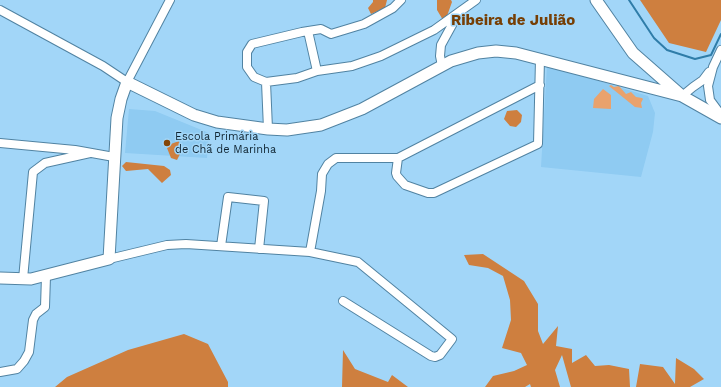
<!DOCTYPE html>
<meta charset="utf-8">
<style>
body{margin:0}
canvas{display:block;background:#a2d6f8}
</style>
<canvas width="721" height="387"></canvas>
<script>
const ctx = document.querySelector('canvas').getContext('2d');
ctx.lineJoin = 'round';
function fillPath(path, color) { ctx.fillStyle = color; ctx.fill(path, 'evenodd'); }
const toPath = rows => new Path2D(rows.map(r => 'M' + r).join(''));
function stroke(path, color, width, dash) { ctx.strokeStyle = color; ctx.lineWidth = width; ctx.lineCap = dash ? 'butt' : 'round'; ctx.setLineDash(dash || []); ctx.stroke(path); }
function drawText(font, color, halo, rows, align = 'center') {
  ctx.font = font + ' "Work Sans",sans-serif'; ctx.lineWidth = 3; ctx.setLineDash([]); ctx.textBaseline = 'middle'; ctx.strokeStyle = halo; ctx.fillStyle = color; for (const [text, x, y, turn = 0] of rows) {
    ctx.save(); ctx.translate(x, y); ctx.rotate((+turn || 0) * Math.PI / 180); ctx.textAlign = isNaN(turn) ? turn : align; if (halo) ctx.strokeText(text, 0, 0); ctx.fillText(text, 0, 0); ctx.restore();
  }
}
const built = toPath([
 [547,65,648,96,655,113,653,132,641,177,541,167],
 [129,109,155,111,209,133,207,158,125,153]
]);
const green = toPath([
 [611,85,614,87,619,86,626,94,631,92,636,97,642,98,643,99,641,103,642,108,635,107,609,86],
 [603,89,611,95,611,109,593,108,594,99]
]);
const forest = toPath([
 [373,0,387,0,385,8,371,14,368,8,373,2],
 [437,0,451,0,452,2,447,16,443,20,437,10],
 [640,0,721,0,721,20,706,52,669,43],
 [517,110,522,115,521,122,516,127,510,126,504,119,507,111],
 [179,141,181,152,177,160,171,158,167,148,171,144],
 [126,162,164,166,170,170,171,175,162,183,148,169,126,171,122,166],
 [483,254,524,281,538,304,538,331,543,344,558,326,556,346,572,349,572,363,586,355,595,366,609,365,629,369,630,387,571,387,562,355,555,370,560,387,531,387,530,384,525,387,485,387,493,376,514,371,527,365,521,353,502,348,511,320,510,300,503,276,488,268,469,265,464,255],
 [184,334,208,344,228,382,228,387,55,387,67,377,128,350],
 [343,350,355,369,388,382,392,375,408,387,342,387],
 [676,358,694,369,704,379,690,387,636,387,640,364,663,367,675,384]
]);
const stream = toPath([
 [629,0,654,38,667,50,695,59,711,55,721,34]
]);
const street = toPath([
 [401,0,393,8,364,24,331,34,321,29,302,32,252,44,247,52,247,67,254,77,266,82,297,78,317,71,352,66,381,56,434,30,476,0],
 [0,10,103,66,127,82,170,0],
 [308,31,317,71],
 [721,50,713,67,708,86,710,100,721,115],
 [442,66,440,56,441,45,458,14],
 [266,82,268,129],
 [682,96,693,87,703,80,709,72],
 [0,143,75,150,114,157],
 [398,158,396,173,397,176,405,185,428,193,434,193,538,144,540,59],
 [221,246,228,197,264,201,259,249],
 [310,252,321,191,322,174,328,164,336,158,398,158,540,85],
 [109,259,167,245,186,244,310,252,358,262,452,339,440,355,435,357,431,356,343,301],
 [23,279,33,172,45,163,90,153],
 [0,372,17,369,24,361,29,352,33,320,36,314,45,307,46,276]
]);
const secondary = toPath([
 [596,0,633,53,682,96,721,118],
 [0,278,31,279,109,259,117,118,121,99,127,82,194,115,217,122,268,129,287,130,321,125,362,109,451,61,478,53,496,51,516,53,682,96]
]);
const markers = [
 [167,143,4,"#844607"]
];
const poiNames = [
 ["Escola Primária",175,137],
 ["de Chã de Marinha",175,150]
];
const districtNames = [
 ["Ribeira de Julião",513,21]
];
fillPath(built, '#8fcbf2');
fillPath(green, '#e9a26d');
fillPath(forest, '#ce7f3f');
stroke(stream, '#2f7da9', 2);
stroke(street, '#5183a2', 10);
stroke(secondary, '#5183a2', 13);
stroke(street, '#fff', 8);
stroke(secondary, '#fff', 11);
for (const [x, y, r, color] of markers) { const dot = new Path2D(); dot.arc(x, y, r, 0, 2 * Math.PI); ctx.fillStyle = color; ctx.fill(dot); stroke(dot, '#a2d6f8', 1.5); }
drawText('11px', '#102532', '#a2d6f8', poiNames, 'left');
drawText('bold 15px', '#763e04', '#a2d6f8', districtNames);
</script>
